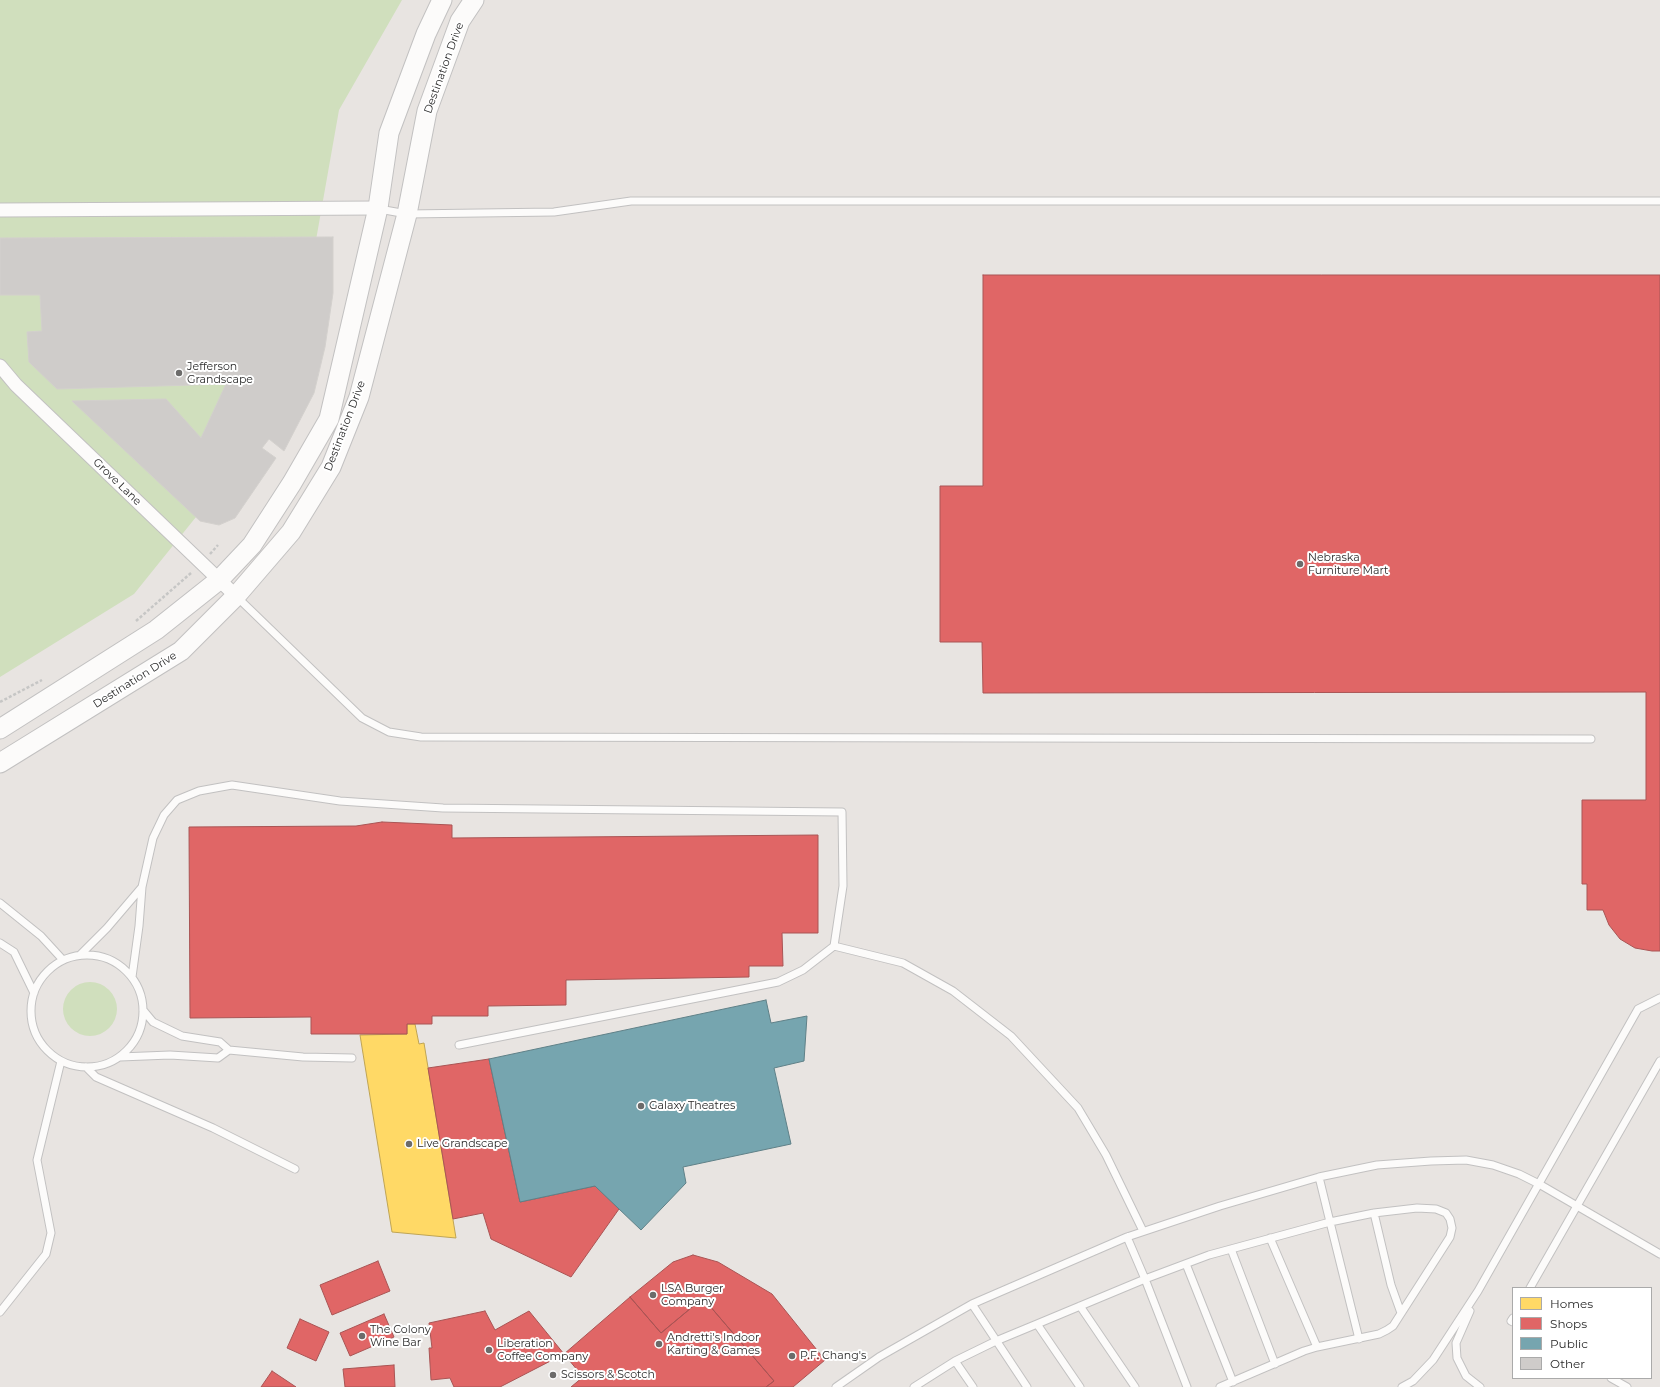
<!DOCTYPE html>
<style>
body{margin:0}
#map{position:relative;width:1660px;height:1387px;overflow:hidden;background:#e8e4e1;font-family:Montserrat,sans-serif}
canvas{display:block}
.legend{position:absolute;left:1512px;top:1287px;width:140px;height:92px;box-sizing:border-box;background:#fff;border:1px solid #aaa;margin:0;padding:5px 7px;list-style:none;font-size:12px;color:#2a2a2a}
.legend li{display:flex;align-items:center;gap:8px;height:20px}
.legend b{width:20px;border:1px solid #aaa}
</style>
<div id="map">
<canvas width="1660" height="1387"></canvas>
<ul class="legend">
<li><b style="height:11px;background:#ffd966"></b>Homes</li>
<li><b style="height:11px;background:#e06666"></b>Shops</li>
<li><b style="height:11px;background:#76a5af"></b>Public</li>
<li><b style="height:11px;background:#cfccca"></b>Other</li>
</ul>
</div>
<script>
const ctx = document.querySelector('canvas').getContext('2d');
ctx.lineJoin = 'round';
function fillPath(path, color) { ctx.fillStyle = color; ctx.fill(path, 'evenodd'); }
const toPath = rows => new Path2D(rows.map(r => 'M' + r).join(''));
function stroke(path, color, width, dash) { ctx.strokeStyle = color; ctx.lineWidth = width; ctx.lineCap = dash ? 'butt' : 'round'; ctx.setLineDash(dash || []); ctx.stroke(path); }
function drawText(font, color, halo, rows, align = 'center') {
  ctx.font = font + ' Montserrat,sans-serif'; ctx.lineWidth = 4; ctx.setLineDash([]); ctx.textBaseline = 'middle'; ctx.strokeStyle = halo; ctx.fillStyle = color; for (const [text, x, y, turn = 0] of rows) {
    ctx.save(); ctx.translate(x, y); ctx.rotate((+turn || 0) * Math.PI / 180); ctx.textAlign = isNaN(turn) ? turn : align; if (halo) ctx.strokeText(text, 0, 0); ctx.fillText(text, 0, 0); ctx.restore();
  }
}
const green = toPath([
 [0,0,402,0,339,110,287,404,134,594,0,677],
 '63 1009a27 27 0 1 1 54 0a27 27 0 1 1-54 0Z'
]);
const homes = toPath([
 [407,1024,415,1024,419,1044,424,1043,456,1238,392,1232,360,1035,407,1034,407,1024]
]);
const shops = toPath([
 [983,275,1660,275,1660,951,1652,951,1635,948,1620,939,1609,925,1603,910,1587,910,1587,884,1582,884,1582,800,1646,800,1646,692,983,693,982,642,940,642,940,486,983,486,983,275],
 [382,822,452,825,452,838,818,835,818,933,782,933,783,966,749,966,749,977,566,980,566,1005,488,1006,488,1016,432,1016,432,1024,407,1024,407,1034,311,1034,311,1017,190,1018,189,827,356,826,382,822],
 [489,1059,520,1202,595,1186,619,1209,571,1277,491,1239,483,1213,453,1219,428,1068,489,1059],
 [693,1255,718,1262,772,1294,825,1360,793,1387,766,1387,774,1381,703,1298,661,1333,630,1297,673,1262,693,1255],
 [378,1261,390,1291,332,1315,320,1285,378,1261],
 [630,1297,661,1333,703,1298,774,1381,766,1387,571,1387,583,1377,564,1354,630,1297],
 [485,1311,495,1330,529,1311,564,1354,500,1387,454,1387,450,1378,431,1380,429,1348,432,1348,429,1323,485,1311],
 [384,1314,394,1337,350,1356,340,1333,384,1314],
 [300,1319,329,1332,316,1361,287,1348,300,1319],
 [394,1365,395,1387,345,1387,343,1369,394,1365],
 [272,1371,296,1387,261,1387,272,1371]
]);
const public = toPath([
 [766,1000,771,1023,807,1016,804,1061,774,1068,791,1144,683,1167,686,1183,641,1230,595,1186,520,1202,489,1059,766,1000]
]);
const building = toPath([
 [333,237,333,293,325,347,314,393,284,451,269,439,262,448,276,458,235,518,219,525,200,521,72,401,166,399,201,438,226,384,57,389,29,362,27,332,42,331,40,295,0,295,0,238,333,237]
]);
const path = toPath([
 [210,554,218,545],
 [136,621,191,573],
 [0,702,42,680]
]);
const lane = toPath([
 [379,209,407,214,554,212,631,201,1660,201],
 [236,596,362,718,389,732,421,737,1591,739],
 [142,887,153,838,164,815,177,800,199,791,232,785,340,801,443,808,842,812,843,886,834,946,803,970,778,982,459,1045],
 [0,903,41,936,63,960],
 [0,943,14,952,34,993],
 [834,946,903,963,953,991,1011,1036,1078,1108,1106,1155,1143,1231],
 [80,955,107,928,142,887,139,926,132,977],
 '31 1011a56 56 0 1 1 112 0a56 56 0 1 1-112 0Z',
 [229,1050,303,1057,352,1058],
 [120,1057,170,1055,218,1058,229,1050,220,1042,182,1036,153,1022,143,1010],
 [86,1067,96,1077,213,1128,295,1169],
 [1374,1213,1391,1285,1401,1313],
 [1127,1237,1145,1279,1209,1255,1330,1222,1359,1339],
 [1270,1238,1317,1347],
 [1231,1249,1275,1364],
 [1186,1264,1233,1382],
 [1530,1288,1660,1061],
 [972,1304,1027,1387],
 [1080,1306,1135,1387],
 [1470,1311,1456,1343,1457,1358,1466,1376,1480,1387],
 [0,1312,46,1254,51,1233,37,1160,61,1061],
 [1513,1318,1511,1321,1513,1322],
 [1037,1324,1145,1279,1187,1387],
 [955,1361,973,1387],
 [1611,1378,1627,1387],
 [836,1387,879,1357,972,1304,1127,1237,1220,1206,1319,1177,1377,1165,1431,1161,1466,1160,1493,1165,1519,1174,1539,1184,1660,1254],
 [914,1387,955,1361,996,1341,1037,1324,1080,1387],
 [1220,1387,1304,1351,1317,1347,1379,1334,1387,1330,1393,1326,1450,1237,1452,1228,1450,1219,1446,1213,1436,1209,1417,1208,1374,1213,1330,1222,1319,1177],
 [1402,1387,1413,1381,1433,1360,1478,1291,1638,1009,1660,998]
]);
const street = toPath([
 [0,210,378,208],
 [0,366,16,385,236,596]
]);
const secondary = toPath([
 [0,729,156,630,219,580,252,545,292,483,329,419,378,208,389,133,426,34,442,0],
 [0,763,181,651,236,596,291,532,331,467,359,397,407,214,427,111,460,21,474,0]
]);
const markers = [
 [179,373,4,"#6c6b6a"],
 [1300,564,4,"#6c6b6a"],
 [641,1106,4,"#6c6b6a"],
 [409,1144,4,"#6c6b6a"],
 [653,1295,4,"#6c6b6a"],
 [362,1336,4,"#6c6b6a"],
 [659,1344,4,"#6c6b6a"],
 [489,1350,4,"#6c6b6a"],
 [792,1356,4,"#6c6b6a"],
 [553,1375,4,"#6c6b6a"]
];
const streetNames = [
 ["Destination Drive",444,68,-70],
 ["Destination Drive",345,426,-69],
 ["Grove Lane",117,482,44],
 ["Destination Drive",135,680,-32]
];
const poiNames = [
 ["Jefferson",187,367],
 ["Grandscape",187,380],
 ["Nebraska",1308,558],
 ["Furniture Mart",1308,571],
 ["Galaxy Theatres",649,1106],
 ["Live Grandscape",417,1144],
 ["LSA Burger",661,1289],
 ["Company",661,1302],
 ["The Colony",370,1330],
 ["Wine Bar",370,1343],
 ["Andretti's Indoor",667,1338],
 ["Karting & Games",667,1351],
 ["Liberation",497,1344],
 ["Coffee Company",497,1357],
 ["P.F. Chang's",800,1356],
 ["Scissors & Scotch",561,1375]
];
fillPath(green, '#d0dfbd');
fillPath(homes, '#ffd966');
stroke(homes, '#bfa454', 1);
fillPath(shops, '#e06666');
stroke(shops, '#a95454', 1);
fillPath(public, '#76a5af');
stroke(public, '#5f8087', 1);
fillPath(building, '#cfccca');
stroke(building, '#d3d0cd', 1);
stroke(lane, '#c2c1c1', 9);
stroke(street, '#c2c1c1', 15);
stroke(secondary, '#c2c1c1', 21);
stroke(path, '#c6c6c5', 2.5, [3, 2]);
stroke(lane, '#fcfbfa', 7);
stroke(street, '#fcfbfa', 13);
stroke(secondary, '#fcfbfa', 19);
for (const [x, y, r, color] of markers) { const dot = new Path2D(); dot.arc(x, y, r, 0, 2 * Math.PI); ctx.fillStyle = color; ctx.fill(dot); stroke(dot, '#fff', 1.5); }
drawText('11px', '#2a2a2a', '#fff', streetNames);
drawText('11px', '#2a2a2a', '#fff', poiNames, 'left');
</script>
